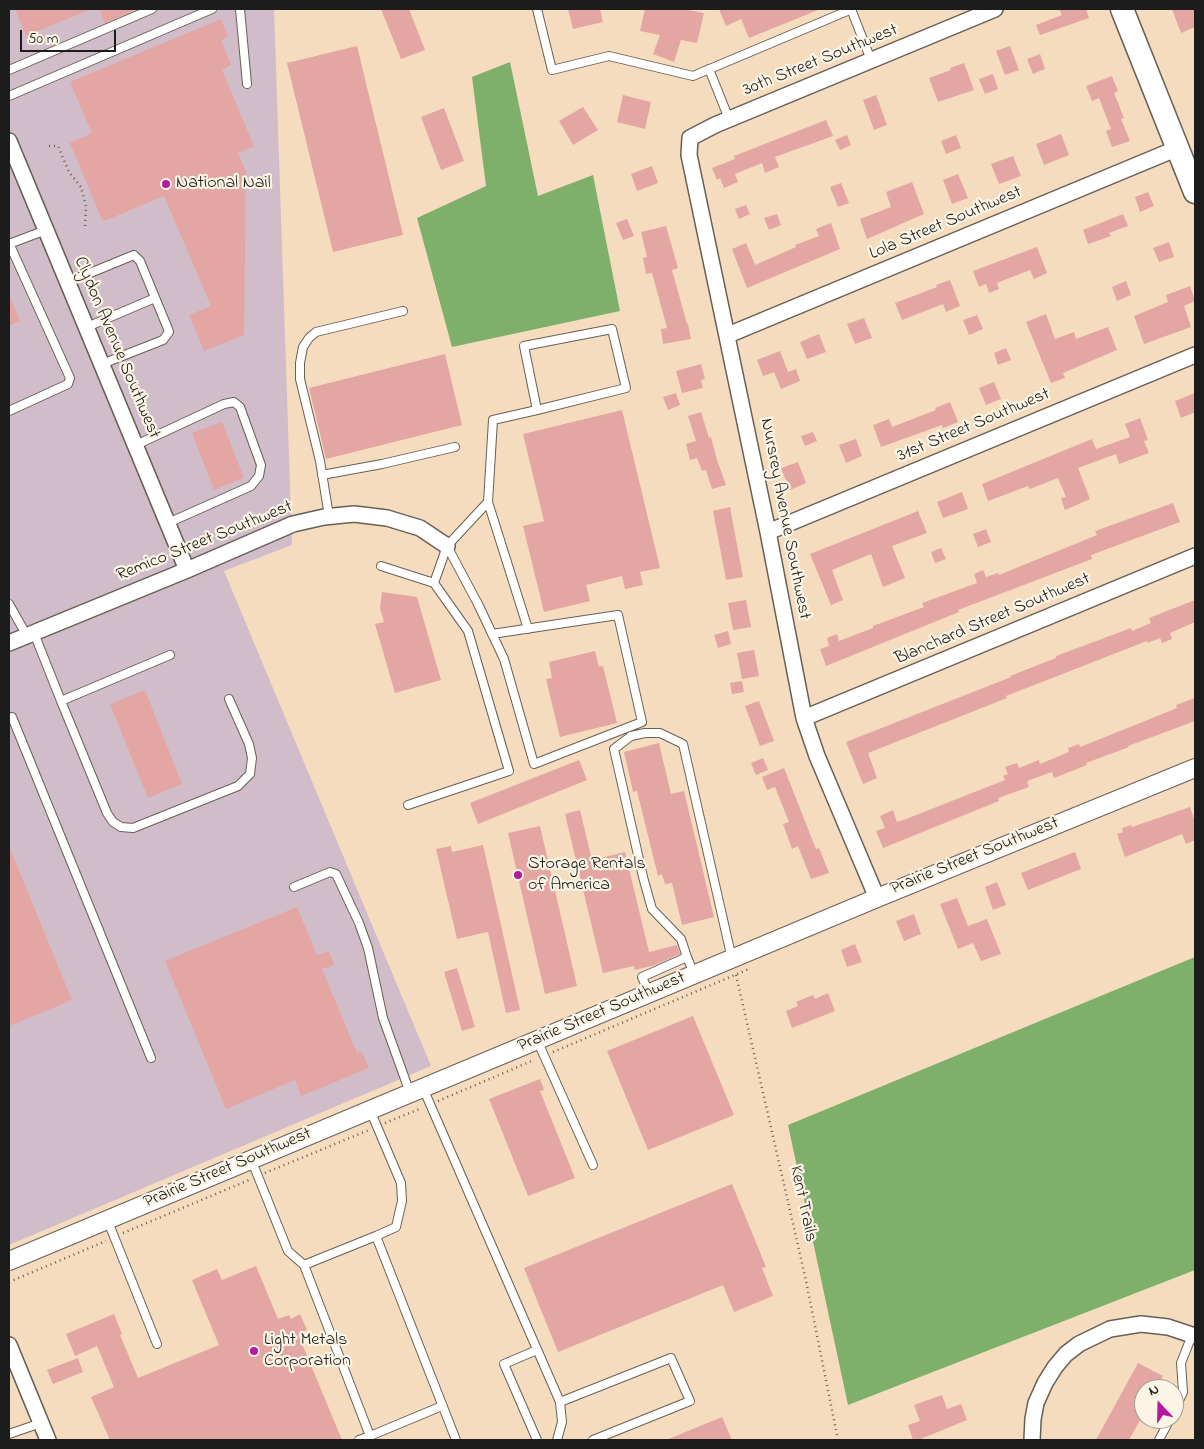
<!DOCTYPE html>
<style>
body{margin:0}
#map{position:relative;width:1204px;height:1449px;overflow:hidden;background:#f5dcbf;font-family:"Indie Flower",sans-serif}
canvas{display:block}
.frame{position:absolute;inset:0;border:10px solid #1c1c1c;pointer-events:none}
.north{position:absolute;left:1134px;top:1379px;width:50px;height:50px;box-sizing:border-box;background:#fcf5e5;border:1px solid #a29e95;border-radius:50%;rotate:339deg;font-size:14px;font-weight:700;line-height:20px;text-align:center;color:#1c1c1c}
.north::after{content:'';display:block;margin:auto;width:18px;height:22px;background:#b5179e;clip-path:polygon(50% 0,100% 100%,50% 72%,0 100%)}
.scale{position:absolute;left:20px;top:30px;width:96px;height:22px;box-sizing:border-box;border:2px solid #1c1c1c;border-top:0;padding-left:6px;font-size:15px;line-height:18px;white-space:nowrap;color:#1c1c1c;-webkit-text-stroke:4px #fcf5e5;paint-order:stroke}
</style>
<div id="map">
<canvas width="1204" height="1449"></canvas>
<div class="frame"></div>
<div class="north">N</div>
<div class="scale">50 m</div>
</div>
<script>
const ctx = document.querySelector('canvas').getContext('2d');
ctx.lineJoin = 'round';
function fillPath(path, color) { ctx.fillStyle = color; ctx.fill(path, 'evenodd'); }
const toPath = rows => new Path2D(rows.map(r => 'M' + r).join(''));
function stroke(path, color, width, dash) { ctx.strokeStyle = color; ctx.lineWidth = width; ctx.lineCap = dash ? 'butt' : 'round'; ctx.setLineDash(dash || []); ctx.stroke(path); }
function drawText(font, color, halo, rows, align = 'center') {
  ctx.font = font + ' "Indie Flower",sans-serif'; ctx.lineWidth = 4.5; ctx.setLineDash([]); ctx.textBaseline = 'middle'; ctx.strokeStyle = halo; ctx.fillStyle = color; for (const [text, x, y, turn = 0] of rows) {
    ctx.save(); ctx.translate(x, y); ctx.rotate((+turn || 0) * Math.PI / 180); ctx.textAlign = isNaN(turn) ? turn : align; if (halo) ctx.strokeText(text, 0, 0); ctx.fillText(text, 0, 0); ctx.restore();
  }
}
const industrial = toPath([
 [9,9,274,9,292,545,224,571,431,1066,9,1245]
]);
const forest = toPath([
 [510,62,538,196,593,175,620,311,452,347,417,218,486,186,472,77],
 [1195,957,1195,1270,848,1405,788,1125]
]);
const building = toPath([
 [15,9,91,9,26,36],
 [99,9,138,9,105,23],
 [381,9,409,9,425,50,401,59],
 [568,9,600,9,603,22,573,29],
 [645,9,683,9,704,13,697,43,681,40,674,62,653,54,660,35,640,31],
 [719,9,818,9,818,10,749,38,741,19,726,26],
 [1059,9,1086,9,1089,18,1040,35,1036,25,1062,15],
 [1172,9,1195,9,1195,27,1181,33],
 [221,19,228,37,221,40,231,65,222,70,254,146,238,153,246,172,244,335,204,351,189,315,211,306,164,196,107,220,102,220,70,143,92,133,70,82],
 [357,46,403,235,333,252,287,63],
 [1010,46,1019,70,1005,75,996,51],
 [1040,54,1045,69,1033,74,1027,59],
 [964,63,974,90,938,102,929,78,951,70,950,68],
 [993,74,998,89,985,94,979,79],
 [1112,76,1118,91,1114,93,1124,118,1121,119,1130,141,1112,147,1106,131,1111,129,1099,98,1092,101,1086,86],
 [623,95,651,102,645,129,617,122],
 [876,95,887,125,874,130,863,100],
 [583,107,598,130,573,145,559,121],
 [444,108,464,161,441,170,421,117],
 [826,120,833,136,775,157,779,167,765,173,762,163,735,174,738,182,724,188,720,178,717,180,712,168,735,159,734,156],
 [1061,134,1069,155,1044,165,1036,144],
 [847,135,851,145,840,150,835,140],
 [956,135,961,148,946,154,941,141],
 [1013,156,1021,176,999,184,991,164],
 [652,166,658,183,637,191,631,174],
 [958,174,968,198,952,204,943,180],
 [912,182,924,214,867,239,860,219,891,207,886,192],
 [841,183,849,203,838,207,830,187],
 [1148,192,1154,206,1140,212,1135,197],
 [746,205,750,214,739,219,735,209],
 [777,214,781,225,769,230,764,218],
 [1123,214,1128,226,1109,233,1111,236,1088,244,1083,230],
 [627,219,634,236,623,240,616,223],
 [831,223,840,249,747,288,732,249,746,243,755,265,796,247,795,245,819,236,816,229],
 [666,226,678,268,672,270,687,324,688,324,691,339,663,344,661,329,667,328,652,273,646,274,643,258,647,257,641,232],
 [1169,242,1174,257,1159,262,1153,248],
 [1037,247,1047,273,1034,279,1030,270,997,283,999,289,989,293,986,284,979,287,973,271],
 [950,280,960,306,946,312,943,304,902,320,895,303,937,287,936,285],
 [1126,281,1131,295,1117,301,1112,287],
 [1190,286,1195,301,1184,306,1191,327,1144,344,1134,316,1168,302,1166,295],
 [9,294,20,321,9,326],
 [1046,314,1055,339,1074,332,1076,339,1108,327,1117,350,1063,373,1065,378,1051,383,1026,322],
 [977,315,983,329,969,335,963,320],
 [864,318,872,338,855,344,847,324],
 [819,334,826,352,807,359,800,342],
 [1006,348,1011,360,998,365,994,353],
 [780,351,788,372,796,369,800,381,781,389,774,372,763,376,757,360],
 [445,354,462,425,326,459,309,388],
 [701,364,705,379,701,380,703,388,682,393,676,371],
 [994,382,1001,399,986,405,979,388],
 [676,393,680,405,668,410,663,397],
 [1195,393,1195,412,1181,418,1175,401],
 [950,402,958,422,943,428,942,425,881,447,873,425,889,419,892,427,936,410,935,408],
 [622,410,660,568,640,572,643,585,625,589,622,576,586,585,590,601,544,612,523,526,544,521,523,434],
 [701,412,709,438,711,437,717,460,726,485,712,489,706,470,702,471,697,458,690,460,686,444,696,441,688,416],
 [1140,418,1148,440,1144,441,1149,453,1119,464,1116,454,1078,468,1090,499,1065,510,1061,498,1066,497,1058,478,1030,489,1028,486,988,501,982,484,1092,439,1096,449,1130,437,1125,424],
 [222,422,244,478,214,490,192,433],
 [813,432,817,441,805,446,801,436],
 [856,439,862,456,846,463,839,445],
 [798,462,806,483,790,490,781,468],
 [962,492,968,509,943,518,937,502],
 [1173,503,1180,522,1091,555,1092,559,958,610,959,612,826,666,820,649,829,646,827,638,837,634,839,641,873,628,873,626,924,607,922,603,977,583,974,574,983,570,986,577,998,573,999,575,1097,535,1095,531],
 [730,507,743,577,726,580,713,511],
 [918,511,927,533,892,546,905,578,883,587,871,554,832,570,843,600,831,605,810,554],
 [986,529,991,542,978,547,973,534],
 [941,548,946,559,935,563,931,552],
 [382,592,417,597,441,680,395,693,375,624,384,622,380,608],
 [746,600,751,627,733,630,728,603],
 [1195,600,1195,622,1170,633,1172,639,1162,643,1160,638,1147,643,1147,641,1106,657,1006,696,1007,698,868,753,877,778,863,784,846,742,1011,677,1010,676,1056,658,1056,656,1131,628,1132,631,1151,623,1149,618],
 [728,631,731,644,718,648,714,635],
 [754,650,759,676,742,679,737,653],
 [595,651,599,667,603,666,617,723,560,737,546,679,552,678,549,662],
 [742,681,744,692,732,694,730,683],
 [145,690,182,784,148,798,110,704],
 [1195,698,1195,721,1128,746,1129,747,1086,763,1087,765,1054,778,1052,772,1027,781,1029,787,998,798,999,801,883,848,876,831,885,828,880,816,893,810,897,822,906,819,1005,780,1003,776,1008,774,1005,767,1017,763,1019,768,1039,760,1040,764,1069,752,1068,748,1079,744,1080,747,1135,725,1177,708,1176,705],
 [759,701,774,741,760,746,745,706],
 [659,743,671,794,684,791,714,917,682,925,672,883,665,884,662,874,658,876,637,791,633,792,624,752],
 [763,758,768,770,756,775,751,763],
 [579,760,587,780,478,824,470,803],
 [784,768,816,849,819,848,829,873,811,879,798,846,792,849,783,824,789,822,775,787,767,790,762,777],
 [1190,807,1195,822,1195,840,1186,844,1182,834,1125,857,1117,834,1123,832,1122,828,1131,825,1132,827],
 [580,810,592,860,625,852,649,952,677,945,680,954,655,965,635,970,634,966,603,973,565,814],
 [540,826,577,986,545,994,508,833],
 [483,845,520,1010,506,1013,488,932,457,939,436,849,451,846,452,852],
 [9,846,72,1000,9,1026],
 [1075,852,1081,869,1028,890,1021,873],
 [997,882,1006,905,993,910,985,887],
 [957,898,968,926,987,919,1001,954,981,961,973,943,958,949,940,904],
 [297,907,317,955,329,951,334,965,322,969,357,1053,362,1052,369,1068,301,1096,295,1080,226,1109,165,961],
 [914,914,921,934,904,941,896,921],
 [855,944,862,962,847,967,841,950],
 [457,968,475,1027,462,1031,444,972],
 [828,993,835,1011,792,1028,786,1011,798,1006,796,1002,813,995,815,999],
 [693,1016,734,1115,648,1150,607,1051],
 [540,1079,544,1090,540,1091,575,1178,528,1196,489,1099],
 [732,1184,766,1267,762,1268,773,1296,734,1312,723,1285,558,1352,524,1268],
 [256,1266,278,1319,289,1315,291,1319,300,1314,307,1330,298,1334,342,1440,110,1440,91,1397,114,1387,97,1346,75,1356,66,1334,114,1314,122,1334,120,1335,138,1378,219,1345,192,1280,217,1269,222,1280],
 [78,1358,83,1372,53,1384,47,1370],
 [1138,1363,1163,1376,1157,1389,1144,1389,1144,1413,1129,1440,1096,1440],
 [942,1395,947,1409,961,1404,967,1420,918,1440,913,1440,908,1425,920,1421,914,1405],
 [722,1417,732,1440,666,1440]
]);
const path = toPath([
 [49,146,58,146,69,172,81,187,86,206,85,227],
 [736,975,805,1276,838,1440],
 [553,1052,749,969],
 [438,1101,534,1060],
 [385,1123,422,1108],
 [265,1173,369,1130],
 [123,1233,249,1180],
 [9,1282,106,1241]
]);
const service = toPath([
 [240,9,247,84],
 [537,9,552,70,609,56,693,76,852,9],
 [851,9,871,60],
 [709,69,729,119],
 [9,70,152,9],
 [9,96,212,9],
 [9,243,70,378,68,384,9,411],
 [9,244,46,230],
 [68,282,134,255,140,261,168,329,169,332,163,340,102,364],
 [87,327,155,298],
 [136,445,224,404,234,402,240,407,261,465,259,476,251,486,168,523],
 [322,475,382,464,455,447],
 [329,516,320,461,300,379,300,363,303,347,309,338,316,332,403,311],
 [447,546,478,604,504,659,534,764,642,722,618,615,492,634],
 [381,566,434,583,468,631,509,771,408,805],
 [434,583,447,546,488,502],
 [9,604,27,636],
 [528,629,488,502,493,420,537,410,626,388,612,329,524,346,537,410],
 [34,633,61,701,170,655],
 [61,701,107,813,113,822,121,827,133,828,238,786,250,774,252,758,249,744,229,699],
 [9,718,12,717,151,1058],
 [294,887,330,872,336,874,359,923,368,948,383,1018,410,1093],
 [687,957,681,939,652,909,643,877,614,749,631,736,645,733,660,733,683,744,732,959],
 [649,993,642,977,687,957,694,974],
 [537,1040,593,1165],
 [423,1088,560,1402,671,1358,690,1401,593,1440],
 [251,1159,288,1251,304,1265,376,1236,396,1227,402,1201,401,1183,370,1110],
 [107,1219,157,1344],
 [376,1236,456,1440],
 [304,1265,370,1436,442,1406],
 [537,1350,504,1364,537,1440],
 [1174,1411,1183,1392,1181,1363,1192,1335],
 [9,1434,41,1423],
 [359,1440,370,1436],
 [557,1440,562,1422,560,1402],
 [1159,1440,1170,1419]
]);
const minor = toPath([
 [9,141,187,570],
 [728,335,1178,148],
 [768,532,1195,355],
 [9,643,187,570,293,524,324,517,354,514,387,518,420,528,447,546],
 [804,718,1195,556],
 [877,898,817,756,804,718,768,532,689,155,690,138,715,125,995,9],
 [9,1345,48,1440],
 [1032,1440,1033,1419,1036,1403,1045,1383,1055,1367,1066,1354,1079,1344,1110,1329,1141,1324,1168,1327,1195,1336]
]);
const tertiary = toPath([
 [9,1261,877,898,1195,768]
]);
const primary = toPath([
 [1122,9,1195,192]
]);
const markers = [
 [166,184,5,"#b5179e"],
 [518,875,5,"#b5179e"],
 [254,1351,5,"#b5179e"]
];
const streetNames = [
 ["30th Street Southwest",821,61,-22],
 ["Lola Street Southwest",946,224,-23],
 ["Clydon Avenue Southwest",116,348,67],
 ["31st Street Southwest",974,426,-23],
 ["Nursrey Avenue Southwest",784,519,79],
 ["Remico Street Southwest",205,542,-22],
 ["Blanchard Street Southwest",993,620,-23],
 ["Prairie Street Southwest",975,857,-22],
 ["Prairie Street Southwest",602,1013,-23],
 ["Prairie Street Southwest",228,1169,-23],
 ["Kent Trails",802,1204,78]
];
const poiNames = [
 ["National Nail",176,184],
 ["Storage Rentals",528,865],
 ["of America",528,886],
 ["Light Metals",264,1341],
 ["Corporation",264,1362]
];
fillPath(industrial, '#d1bdc9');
fillPath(forest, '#7eb06b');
fillPath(building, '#e3a6a3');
stroke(service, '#685f55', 10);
stroke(minor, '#685f55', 18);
stroke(tertiary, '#685f55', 20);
stroke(primary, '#685f55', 25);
stroke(path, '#685f55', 2.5, [1, 4]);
stroke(service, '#fff', 8);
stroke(minor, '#fff', 15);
stroke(tertiary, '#fff', 18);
stroke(primary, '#fff', 22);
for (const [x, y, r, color] of markers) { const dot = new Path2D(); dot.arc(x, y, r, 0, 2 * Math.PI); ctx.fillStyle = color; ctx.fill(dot); stroke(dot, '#fcf5e5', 2); }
drawText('18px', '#1c1c1c', '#fcf5e5', streetNames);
drawText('18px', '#1c1c1c', '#fcf5e5', poiNames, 'left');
</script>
